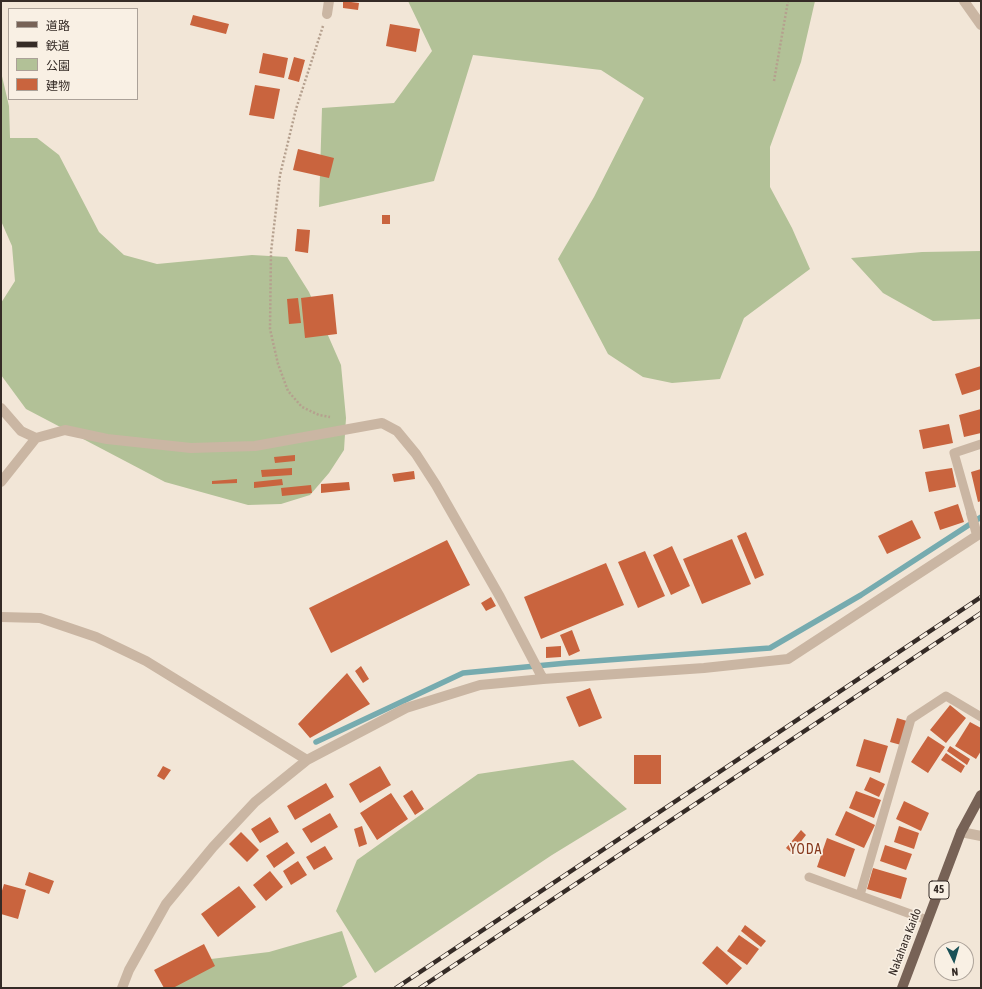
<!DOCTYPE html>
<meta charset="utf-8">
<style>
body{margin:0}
#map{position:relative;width:982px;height:989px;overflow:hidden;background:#f2e6d7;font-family:"Asap Condensed","Noto Sans JP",sans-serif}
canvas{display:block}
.frame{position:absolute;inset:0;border:2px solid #352b26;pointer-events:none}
.legend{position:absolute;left:8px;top:8px;width:130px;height:92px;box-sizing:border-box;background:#f9f0e4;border:1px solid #aba198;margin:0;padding:5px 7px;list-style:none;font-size:12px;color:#352b26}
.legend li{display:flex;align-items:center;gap:8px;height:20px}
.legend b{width:20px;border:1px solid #aba198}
.north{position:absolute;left:934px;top:941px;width:40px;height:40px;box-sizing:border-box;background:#f9f0e4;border:1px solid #aba198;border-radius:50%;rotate:175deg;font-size:11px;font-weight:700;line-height:16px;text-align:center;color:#352b26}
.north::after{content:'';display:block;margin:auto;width:14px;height:18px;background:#1a5157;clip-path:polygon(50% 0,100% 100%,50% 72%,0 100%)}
</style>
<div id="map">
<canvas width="982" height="989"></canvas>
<div class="frame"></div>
<ul class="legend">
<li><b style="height:5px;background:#776256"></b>道路</li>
<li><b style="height:5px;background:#352b26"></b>鉄道</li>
<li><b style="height:11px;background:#b2c197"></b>公園</li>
<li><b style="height:11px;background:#c9643e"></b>建物</li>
</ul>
<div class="north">N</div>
</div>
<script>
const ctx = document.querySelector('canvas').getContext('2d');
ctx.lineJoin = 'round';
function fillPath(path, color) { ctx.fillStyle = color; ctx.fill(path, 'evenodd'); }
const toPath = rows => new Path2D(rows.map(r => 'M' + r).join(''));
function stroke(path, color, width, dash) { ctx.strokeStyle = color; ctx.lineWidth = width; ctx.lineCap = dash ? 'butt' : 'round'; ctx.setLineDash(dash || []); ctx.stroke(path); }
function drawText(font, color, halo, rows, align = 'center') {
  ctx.font = font + ' "Asap Condensed",sans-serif'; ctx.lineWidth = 3.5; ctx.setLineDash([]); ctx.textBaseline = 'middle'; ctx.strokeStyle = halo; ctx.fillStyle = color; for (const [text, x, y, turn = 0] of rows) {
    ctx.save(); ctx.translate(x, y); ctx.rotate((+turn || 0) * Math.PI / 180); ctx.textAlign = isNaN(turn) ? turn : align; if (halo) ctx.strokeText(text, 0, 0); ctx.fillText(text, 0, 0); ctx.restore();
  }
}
const green = toPath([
 [408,1,815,1,801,62,770,147,770,187,792,228,810,269,744,318,720,379,672,383,643,377,608,354,558,259,594,197,644,98,601,70,473,55,434,181,319,207,322,108,394,103,432,51],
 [1,72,9,106,10,138,37,138,59,155,99,232,124,255,157,264,252,255,287,257,309,292,341,365,346,418,344,450,329,473,310,495,281,504,248,505,165,482,26,409,1,375,1,303,15,281,12,246,1,221],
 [981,251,981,319,933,321,883,293,851,258,922,252],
 [573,760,627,809,552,855,375,973,336,911,357,860,478,774],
 [342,931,357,977,340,988,169,988,186,962,269,952]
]);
const stream = toPath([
 [316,742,463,673,567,663,770,648,861,595,981,517]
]);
const building = toPath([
 [343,1,359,3,358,10,343,8],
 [193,15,229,24,226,34,190,25],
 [390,24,420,29,416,52,386,46],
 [263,53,288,58,284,78,259,73],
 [294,57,305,60,299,82,288,79],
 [255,85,280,89,274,119,249,115],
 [298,149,334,158,329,178,293,170],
 [382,215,390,215,390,224,382,224],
 [297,229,310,230,308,253,295,251],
 [333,294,337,334,305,338,301,298],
 [298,298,301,323,289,324,287,299],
 [981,366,981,389,962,395,955,374],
 [981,409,981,433,964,437,959,415],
 [949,424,953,443,923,449,919,430],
 [295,455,295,461,275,463,274,457],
 [292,468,292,475,262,477,261,470],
 [952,468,956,487,929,492,925,472],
 [981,469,981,501,978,502,971,472],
 [414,471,415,479,394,482,392,474],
 [237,479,237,483,212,484,212,481],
 [282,479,283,485,254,488,254,482],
 [349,482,350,490,321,493,321,484],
 [311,485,312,493,282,496,281,488],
 [958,504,964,522,940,530,934,512],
 [912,520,921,538,887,554,878,536],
 [746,532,764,575,755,579,737,536],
 [732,539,751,584,702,604,683,559],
 [447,540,470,585,331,653,309,608],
 [672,546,690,586,671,595,653,555],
 [645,551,665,596,638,608,618,562],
 [606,563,624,605,541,639,524,597],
 [491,597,496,606,486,611,481,603],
 [572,630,580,651,569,656,560,635],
 [561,646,561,657,546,658,546,647],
 [361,666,369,679,363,683,355,671],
 [347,673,370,704,310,738,298,724],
 [590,688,602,718,579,727,566,697],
 [950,705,966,718,946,743,930,730],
 [897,718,907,721,901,745,890,742],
 [970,722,981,728,981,751,976,759,955,746],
 [928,736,945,747,928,773,911,762],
 [864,739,888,746,880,773,856,766],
 [950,746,970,759,967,765,947,751],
 [946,753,965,766,961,773,941,760],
 [634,755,661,755,661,784,634,784],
 [163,766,171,770,164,780,157,776],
 [380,766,391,785,360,803,349,784],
 [870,777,885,784,879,797,864,790],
 [326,783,334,797,295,820,287,806],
 [412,790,424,809,415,815,403,796],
 [856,791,881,800,874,818,849,808],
 [391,793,408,819,377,840,360,813],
 [904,801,929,813,921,831,896,819],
 [846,811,875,825,864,848,835,835],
 [330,813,338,827,311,843,302,829],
 [270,817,279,832,260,843,251,829],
 [362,826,367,844,359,847,354,829],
 [899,826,919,833,914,849,894,842],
 [801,830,806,835,792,853,786,848],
 [241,832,259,850,247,862,229,844],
 [827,838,855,849,845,877,817,867],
 [287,842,295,853,274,868,266,856],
 [885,845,912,854,906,870,880,861],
 [325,846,333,859,314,870,306,857],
 [298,861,307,875,291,885,283,871],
 [873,868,907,878,901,899,867,889],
 [270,871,283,887,266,901,253,885],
 [29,872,54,881,49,894,25,885],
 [4,884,26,890,18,919,1,914,1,894],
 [239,886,256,907,218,937,201,914],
 [745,925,766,941,761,947,741,931],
 [739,935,759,949,747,965,727,951],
 [204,944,215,966,173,988,164,988,154,970],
 [717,946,742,968,727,985,702,963]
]);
const path = toPath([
 [323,26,296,109,280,175,271,252,270,329,278,364,288,391,302,407,319,415,330,417],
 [774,81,788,1]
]);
const lane = toPath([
 [971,513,954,453,981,444],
 [809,877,927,920],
 [860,895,911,719,946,696,981,717]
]);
const street = toPath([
 [964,1,981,25],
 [327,14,329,1],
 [1,408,21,431,36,438,65,430,107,439,191,448,255,446,382,423,397,431,416,454,436,485,500,597,543,679],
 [1,482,36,438],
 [971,513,977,535],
 [1,617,40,618,96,637,146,661,307,760],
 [961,832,981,836],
 [122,988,129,970,166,904,213,847,255,802,307,760,406,708,480,685,543,679,704,668,788,659,981,533]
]);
const primary = toPath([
 [902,988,961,832,981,795]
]);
const rail = toPath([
 [396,988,981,597],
 [420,988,981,613]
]);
const shields = [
 [939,890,20]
];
const shieldNames = [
 ["45",939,890]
];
const streetNames = [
 ["Nakahara Kaido",905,942,-69]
];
const quarterNames = [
 ["YODA",806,850]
];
fillPath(green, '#b2c197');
stroke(stream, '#76abaf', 5.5);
fillPath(building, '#c9643e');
stroke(path, '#b5a08e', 2.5, [2, 2]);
stroke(lane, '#cab6a3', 9);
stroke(street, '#cab6a3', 10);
stroke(primary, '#776256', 10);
stroke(rail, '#352b26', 4.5);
stroke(rail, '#f9f0e4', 3, [9]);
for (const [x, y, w] of shields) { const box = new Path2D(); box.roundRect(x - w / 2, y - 9, w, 18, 3); ctx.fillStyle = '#f9f0e4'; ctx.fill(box); stroke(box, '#352b26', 1); }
drawText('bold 11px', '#352b26', null, shieldNames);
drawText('12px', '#352b26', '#f9f0e4', streetNames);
ctx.letterSpacing = '1px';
drawText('14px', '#86391d', '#f9f0e4', quarterNames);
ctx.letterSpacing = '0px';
</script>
